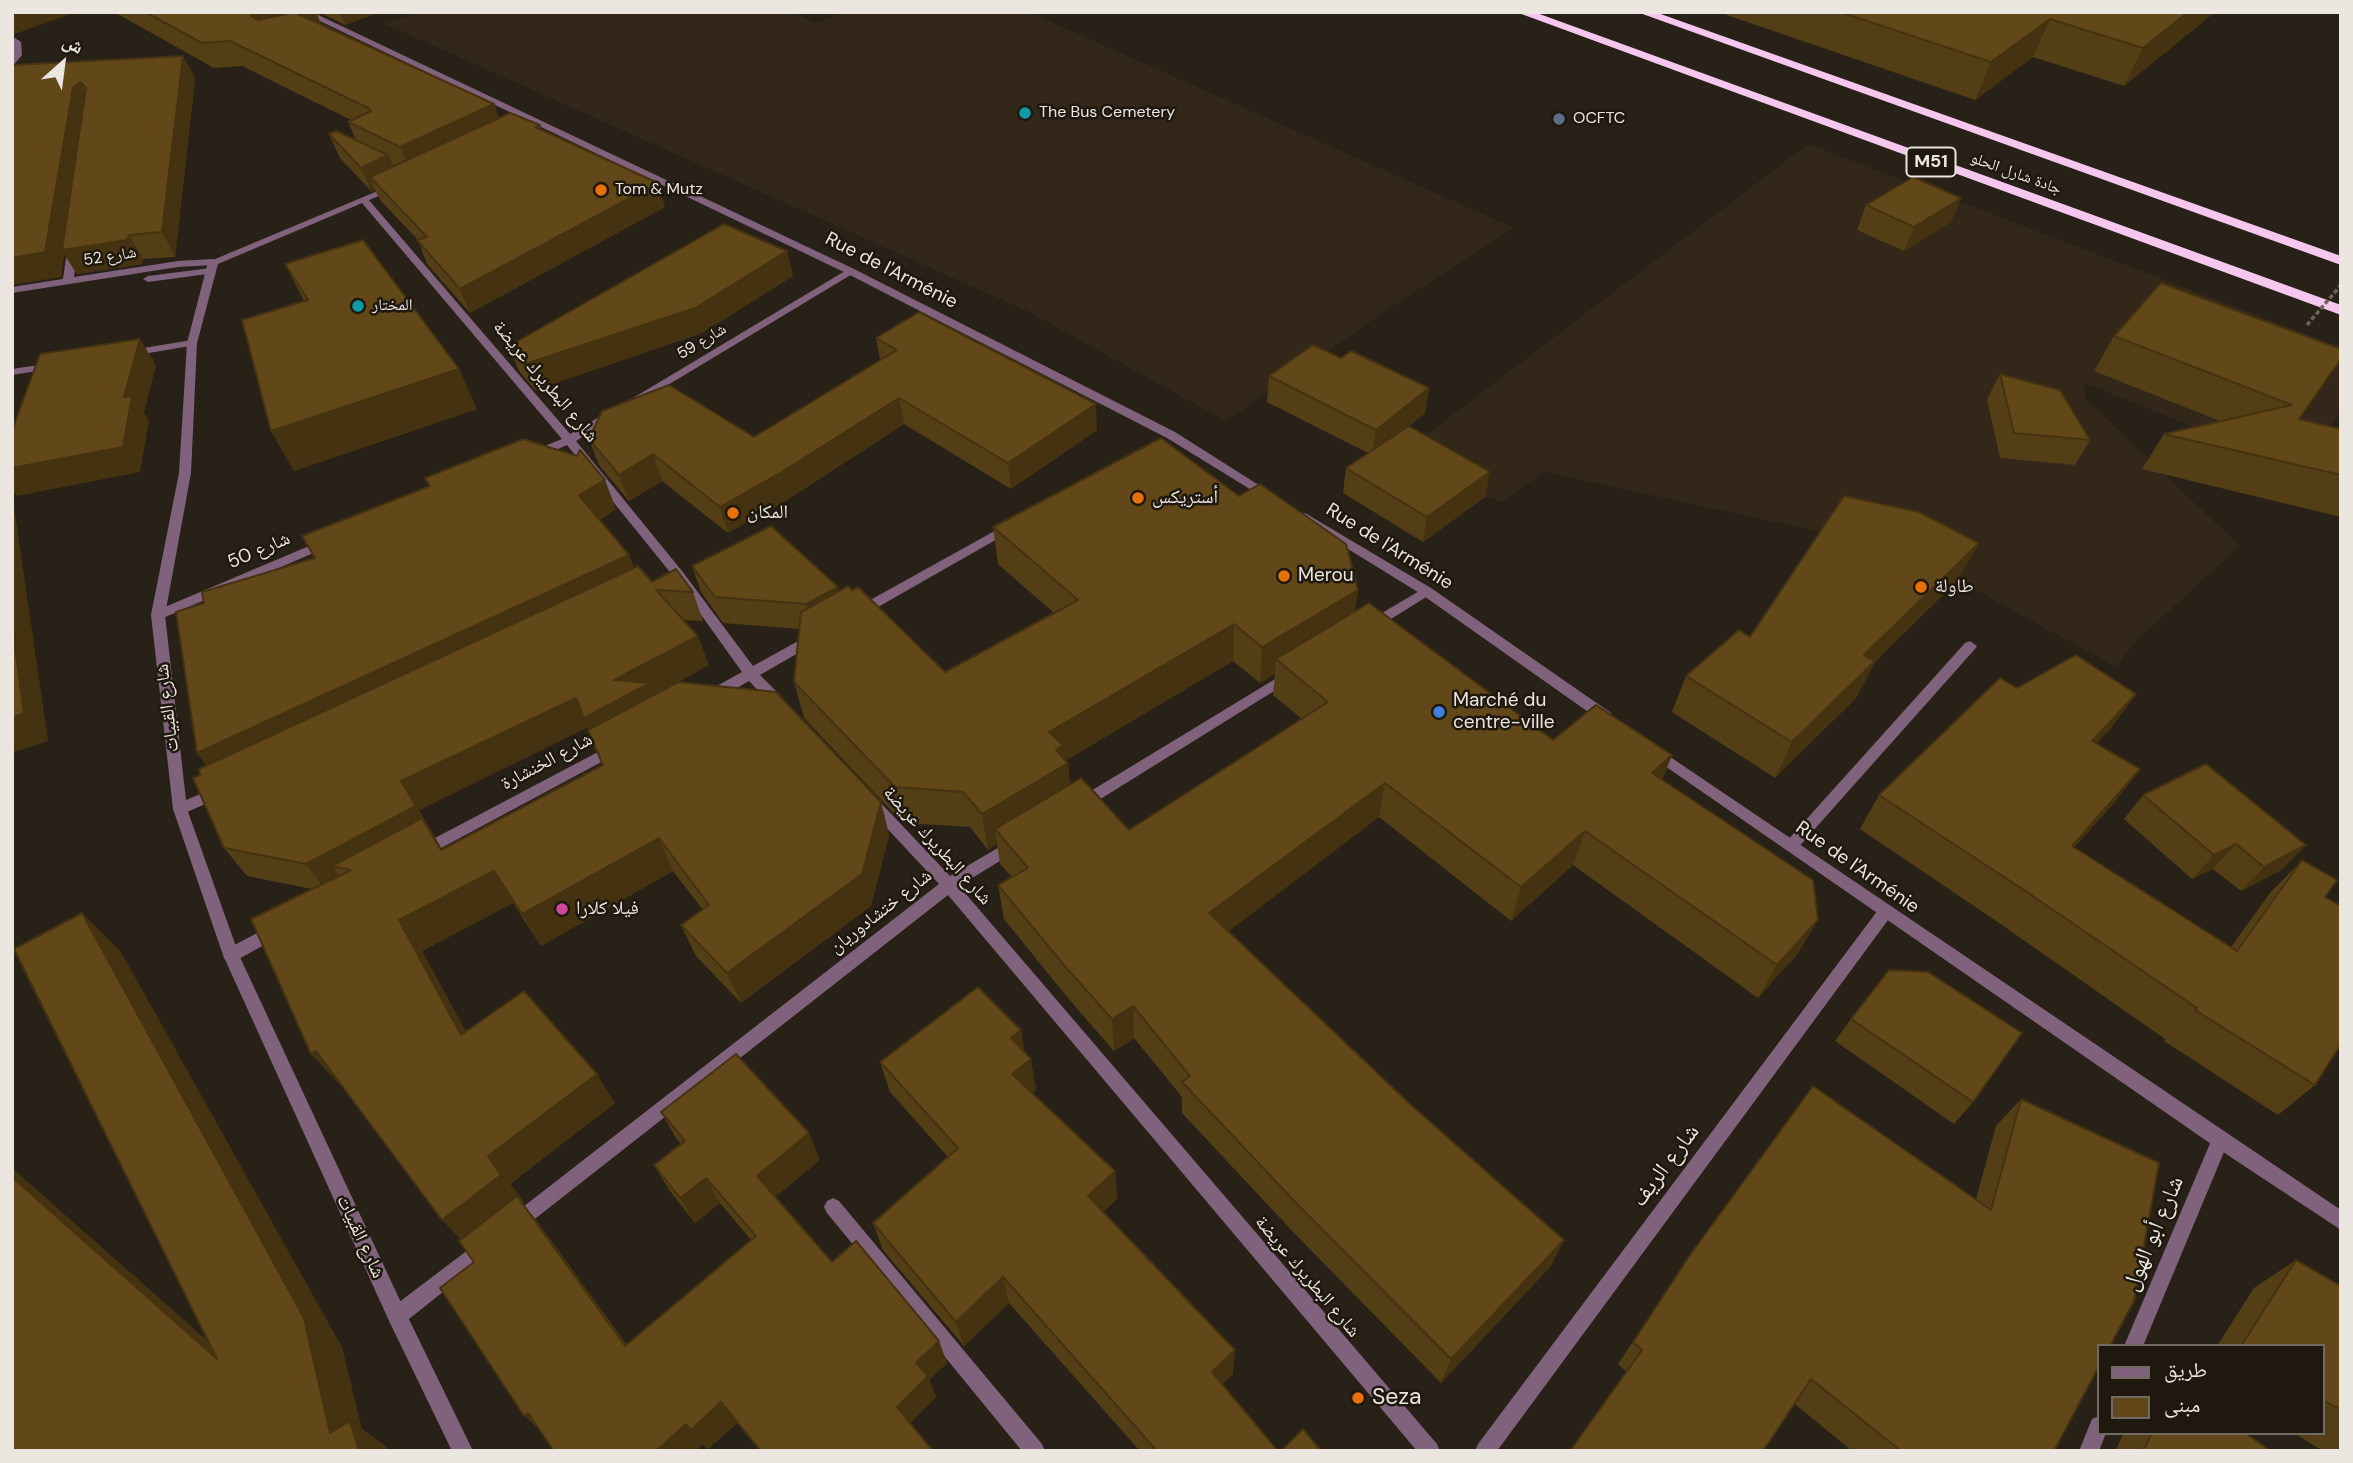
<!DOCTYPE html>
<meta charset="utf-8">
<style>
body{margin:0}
#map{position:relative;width:2353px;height:1463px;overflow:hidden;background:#282118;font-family:"DM Sans","Noto Naskh Arabic",sans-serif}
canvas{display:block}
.frame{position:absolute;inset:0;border:14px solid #ebe6e0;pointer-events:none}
.legend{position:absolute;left:2097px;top:1344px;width:228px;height:91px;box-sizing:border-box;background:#1e180f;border:2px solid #706a63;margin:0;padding:9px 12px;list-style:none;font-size:21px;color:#ebe6e0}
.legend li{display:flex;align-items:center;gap:14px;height:35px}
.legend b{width:35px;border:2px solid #706a63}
.north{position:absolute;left:28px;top:28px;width:70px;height:70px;-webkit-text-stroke:5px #1e180f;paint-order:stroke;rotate:28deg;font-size:19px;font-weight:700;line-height:28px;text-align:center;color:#ebe6e0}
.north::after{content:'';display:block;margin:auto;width:24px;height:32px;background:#ebe6e0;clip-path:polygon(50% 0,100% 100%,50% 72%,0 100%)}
</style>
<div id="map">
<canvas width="2353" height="1463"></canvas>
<div class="frame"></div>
<ul class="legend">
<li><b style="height:9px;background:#81627c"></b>طريق</li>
<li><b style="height:19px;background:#624818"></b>مبنى</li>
</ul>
<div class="north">ش</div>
</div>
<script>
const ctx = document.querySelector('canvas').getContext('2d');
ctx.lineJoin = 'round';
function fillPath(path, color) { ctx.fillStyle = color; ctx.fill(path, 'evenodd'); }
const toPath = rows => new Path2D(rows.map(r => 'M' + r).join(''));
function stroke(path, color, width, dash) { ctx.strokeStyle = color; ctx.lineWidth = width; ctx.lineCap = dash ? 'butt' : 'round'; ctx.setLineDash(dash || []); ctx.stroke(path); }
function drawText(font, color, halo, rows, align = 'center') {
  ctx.font = font + ' "DM Sans","Noto Naskh Arabic",sans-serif'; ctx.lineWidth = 5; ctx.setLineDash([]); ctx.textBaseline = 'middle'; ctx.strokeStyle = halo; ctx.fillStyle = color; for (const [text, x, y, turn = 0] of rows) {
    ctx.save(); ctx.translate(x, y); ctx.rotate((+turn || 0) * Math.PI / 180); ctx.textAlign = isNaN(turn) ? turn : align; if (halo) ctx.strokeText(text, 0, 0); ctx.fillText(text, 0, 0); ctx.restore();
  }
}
const built = toPath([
 [417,12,793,12,815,23,844,12,1029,12,1514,228,1396,304,1226,421,1027,311,385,24],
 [1808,144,2341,347,2341,412,2299,470,2083,382,2086,399,2240,546,2136,641,2116,667,1901,549,1544,472,1502,502,1485,497,1405,451]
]);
const service = toPath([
 [211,268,215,269,215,273,148,282,143,279,148,276,211,268],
 [218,786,223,788,225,792,223,796,185,813,175,813,173,809,175,805,218,786]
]);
const pedestrian = toPath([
 [73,241,78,244,74,277,178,261,213,259,218,262,213,265,178,267,12,293,12,287,63,279,68,244,73,241],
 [1970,641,1977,646,1975,649,1796,850,1791,852,1786,850,1784,846,1786,842,1965,643,1970,641],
 [833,1198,839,1201,1042,1444,1045,1451,1022,1451,827,1213,824,1207,827,1201,833,1198]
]);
const minor = toPath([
 [12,36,21,42,22,55,12,67,12,36],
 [365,198,368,199,570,434,608,412,616,412,616,416,576,441,682,571,753,666,809,635,819,635,821,638,819,641,760,675,783,698,785,702,783,706,773,706,749,681,718,699,708,699,706,695,708,691,742,672,674,577,567,445,538,458,530,458,530,452,562,439,362,203,362,199,365,198],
 [850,268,855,271,854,273,633,406,629,407,623,404,850,268],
 [192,340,196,341,196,345,131,356,126,353,131,350,192,340],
 [52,363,57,366,56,368,12,375,12,369,52,363],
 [1009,523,1013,524,1015,527,1013,530,864,615,854,615,852,612,854,609,1009,523],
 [328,538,332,539,334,542,332,545,163,618,158,620,151,615,153,612,328,538],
 [1426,587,1432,591,1431,594,1375,629,1365,629,1363,626,1365,623,1426,587],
 [1290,670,1297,675,1295,678,1086,808,1076,808,1074,804,1076,800,1290,670],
 [615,743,620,744,622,748,620,752,428,855,423,857,418,855,416,851,418,847,615,743],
 [873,798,878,800,950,876,1008,842,1013,840,1018,842,1020,846,1018,850,959,886,1437,1444,1440,1451,1417,1451,948,895,522,1229,516,1232,510,1229,507,1223,510,1217,939,884,868,808,866,804,868,800,873,798],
 [1886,905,1891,906,1894,911,1891,916,1497,1451,1475,1451,1478,1444,1881,906,1886,905],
 [276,923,282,925,284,930,282,935,237,960,231,962,225,960,223,955,225,950,276,923],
 [2220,1132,2226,1134,2229,1140,2143,1346,2124,1346,2214,1134,2220,1132],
 [487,1237,493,1240,496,1246,493,1252,404,1323,397,1325,390,1323,388,1316,390,1309,481,1240,487,1237],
 [2099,1416,2099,1433,2106,1433,2099,1451,2079,1451,2092,1419,2099,1416]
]);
const tertiary = toPath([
 [301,12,312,12,854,269,1175,432,1276,496,1270,500,1266,499,1167,438,846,273,301,12],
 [392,185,400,187,218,264,197,343,191,473,165,615,187,809,239,955,404,1309,473,1451,452,1451,390,1323,223,955,173,809,151,615,179,473,187,343,208,262,392,185],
 [1305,513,1431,588,1611,713,1613,717,1611,721,1601,721,1421,594,1301,520,1299,517,1305,513],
 [1654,746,2341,1210,2341,1230,2214,1146,1649,755,1647,751,1649,747,1654,746]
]);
const motorway = toPath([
 [1516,12,1534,12,2341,305,2341,315,1516,12],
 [1637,12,1655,12,2341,256,2341,265,1637,12]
]);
const pathBridge = toPath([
 [2307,325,2341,285]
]);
const wall = toPath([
 [114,12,316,12,321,24,494,104,499,118,540,125,541,130,665,207,470,313,427,264,418,240,380,200,375,190,372,192,340,158,329,134,356,140,348,122,351,120,242,66,214,68],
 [319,12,379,12,345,25],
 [1718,12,2215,12,2124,86,2033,57,1975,100],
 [183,56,195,78,175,257,143,259,142,264,77,274,64,254,61,277,12,65],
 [1961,198,1951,222,1904,251,1857,230,1866,205],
 [787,251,793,276,702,333,535,390,519,371,509,346],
 [285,264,477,409,294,471,271,431,304,301],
 [2114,336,2341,349,2299,419,2341,429,2341,517,2142,469,2164,434,2220,421,2094,371],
 [876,338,1097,430,1011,489,904,424,787,500,728,533,662,481,629,501,599,465,589,439,754,437,880,360],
 [1341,358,1429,388,1425,413,1409,426,1485,497,1423,542,1343,493,1346,468,1368,453,1267,402,1269,376],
 [2000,374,2090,440,2075,465,2000,458,1987,399],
 [425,478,616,509,600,520,629,555,634,568,652,582,693,592,703,621,684,620,709,665,654,695,881,802,889,835,871,906,741,1003,696,956,681,925,703,910,673,871,541,946,513,903,422,951,466,1032,615,1103,510,1184,524,1202,522,1203,537,1221,627,1345,751,1240,720,1203,695,1223,670,1191,654,1165,681,1144,676,1138,661,1112,820,1160,775,1197,832,1262,947,1363,929,1380,936,1397,910,1423,933,1451,760,1451,737,1423,707,1450,703,1444,695,1451,554,1451,474,1262,461,1240,339,1083,338,1083,312,889,247,876,224,848,200,775,207,766,197,753,204,603,315,558,429,486],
 [588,727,603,765,442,850,419,810],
 [993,527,1358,590,1355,611,1553,740,1672,755,1662,780,1818,920,1798,953,1758,998,1573,865,1511,921,1379,817,1228,931,1411,1105,1564,1240,1550,1267,1441,1383,1296,1235,1182,1113,1182,1097,1134,1038,1114,1051,1067,997,1004,919,998,885,1012,877,1000,864,997,844,988,850,970,827,903,823,804,718,794,682,800,629,723,623,701,592,692,566,839,591,945,672,1054,613,998,564],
 [1233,661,1260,683,1275,674,1273,695,1302,719,1129,830,1070,784,1068,763,1066,760],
 [1958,580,1875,662,1856,698,1775,778,1672,712,1686,676,1750,637],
 [2017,688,2136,694,2111,728,2096,744,2140,769,2114,803,2074,847,2231,947,2270,893,2302,860,2325,897,2315,1085,2278,1115,2164,1041,2165,1039,2002,925,1860,829,1879,795],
 [2143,795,2283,869,2241,891,2213,869,2192,879,2124,819],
 [1851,1019,1973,1102,1954,1124,1835,1041],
 [1021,1030,1024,1051,1036,1089,1032,1093,1115,1171,1117,1199,1103,1212,1233,1374,1222,1384,1278,1451,1140,1451,1009,1303,964,1346,883,1250,873,1223,948,1157,890,1092,880,1062],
 [2021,1099,2054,1451,1852,1451,1795,1404,1627,1372,1618,1364,1690,1255,1976,1199,1996,1126],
 [2296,1260,2341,1286,2341,1451,2323,1451,2294,1433,2323,1433,2323,1346,2217,1346,2254,1288],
 [2124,1433,2245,1433,2271,1451,2115,1451]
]);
const shadedWall = toPath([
 [12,12,76,12,12,35],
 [316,12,321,25,264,37,251,16,253,13,255,12],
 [340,12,379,12,345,25],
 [2188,12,2215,12,2124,86,2143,48],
 [2050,19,2033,57,1975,100,1991,62],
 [183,56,195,78,175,257,162,232],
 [80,82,93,105,129,235,143,259,142,264,77,274,64,254,61,277,12,285,12,258,73,88],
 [494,104,503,130,411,173,400,147],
 [388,155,399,179,370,177,375,190,372,192,361,168],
 [658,183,665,207,470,313,460,289],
 [1961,198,1951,222,1904,251,1914,227],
 [787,251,793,276,702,333,535,390,525,364],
 [140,339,156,365,144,413,149,421,140,472,17,496,12,490,12,468,124,397],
 [459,369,477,409,294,471,271,431],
 [1429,388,1425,413,1372,455,1376,430],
 [899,398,904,424,787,500,728,533,720,507],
 [1096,404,1097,430,1011,489,1008,463],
 [653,454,662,481,629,501,619,475],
 [1490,472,1485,497,1423,542,1427,517],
 [605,480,616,509,591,525,579,495],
 [12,492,48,741,12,753],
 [1979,543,1958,580,1875,662,1856,698,1775,778,1792,742,1864,655],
 [629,555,641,585,220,781,197,753],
 [838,587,844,612,813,630,806,604],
 [1358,590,1353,626,1276,659,1275,674,1260,683,1262,647],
 [1234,624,1233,661,1065,761,1068,763,1071,799,995,829,997,844,988,850,982,814,1049,732],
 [698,636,709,665,654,694,597,747,588,727,419,810,443,851,351,870,332,866,345,883,327,892,306,864,401,781,614,680],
 [2136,694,2111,728,2067,775,2092,741],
 [1672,755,1658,790,1652,773],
 [2140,769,2114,803,2046,879,2072,846],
 [1385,783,1379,817,1208,947,1209,913],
 [881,802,889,835,871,906,741,1003,727,973],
 [1585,831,1573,865,1511,921,1521,887],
 [659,838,673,871,541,946,522,914],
 [2236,844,2213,869,2192,879,2214,855],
 [2306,845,2283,869,2241,891,2264,867],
 [494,871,513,903,422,951,484,1065,461,1035,399,920],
 [82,913,121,952,342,1347,362,1429,387,1447,388,1451,357,1451,330,1433],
 [1818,920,1798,953,1758,998,1777,965],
 [1133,1006,1134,1038,1114,1051,1112,1019],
 [1021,1030,1026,1061,1011,1038],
 [316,1051,342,1081,338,1083,311,1054],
 [1031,1059,1036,1089,1018,1104,1012,1074],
 [597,1074,615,1103,510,1184,524,1202,522,1203,537,1221,643,1368,467,1246,442,1220,488,1156],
 [809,1133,820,1160,769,1202,757,1176],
 [12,1168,260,1387,217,1359,12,1177],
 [1115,1171,1117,1199,1091,1224,1088,1196],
 [706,1178,720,1203,695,1223,680,1198],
 [1564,1240,1550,1267,1441,1383,1451,1359],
 [1003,1277,1009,1303,964,1346,956,1322],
 [939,1341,947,1363,929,1380,936,1397,906,1427,897,1407,916,1363],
 [1235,1350,1233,1374,1211,1396,1212,1372],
 [721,1402,737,1423,707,1450,703,1444,695,1451,656,1451,686,1424],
 [528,1413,547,1436,524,1416]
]);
const building = toPath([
 [145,12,255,12,253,13,251,16,258,20,296,12,302,12,298,14,494,104,400,147,348,122,371,111,368,108,230,41,202,43,145,12],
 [1840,12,2188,12,2143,48,2050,19,1991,62,1840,12],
 [183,56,162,232,129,235,127,240,62,250,86,88,80,82,73,88,45,252,12,258,12,65,183,56],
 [510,113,540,125,535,127,658,183,460,289,417,240,427,237,370,177,510,113],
 [336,131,388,155,361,168,329,134,336,131],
 [1913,177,1961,198,1914,227,1866,205,1913,177],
 [724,224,787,251,695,308,525,364,509,346,724,224],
 [363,240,459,369,271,431,242,320,308,300,285,264,363,240],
 [2161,283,2341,349,2341,359,2299,419,2341,429,2341,475,2164,434,2292,405,2114,336,2161,283],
 [919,312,1096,404,1008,463,899,398,780,473,720,507,653,454,619,475,589,439,602,411,669,385,754,437,897,350,876,338,919,312],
 [140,339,124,397,132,396,123,447,12,468,12,431,40,354,140,339],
 [1313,345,1341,358,1351,351,1429,388,1376,430,1269,376,1313,345],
 [2000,374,2060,390,2090,440,2014,433,2000,374],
 [1409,426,1490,472,1427,517,1346,468,1409,426],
 [1161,438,1239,496,1260,484,1346,544,1358,590,1262,647,1234,624,1049,732,1063,745,1056,750,1068,763,982,814,963,792,895,787,794,682,801,612,848,586,852,590,858,587,945,672,1078,600,993,527,1161,438],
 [523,439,577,456,580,450,605,480,579,495,629,555,197,753,176,612,204,603,202,592,315,558,302,536,430,486,425,478,523,439],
 [1844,496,1919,512,1979,543,1864,655,1875,661,1792,742,1686,676,1739,630,1750,637,1844,496],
 [771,526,838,587,806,604,715,597,692,566,771,526],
 [638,566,652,582,676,569,693,592,656,590,698,636,614,680,650,683,584,718,576,698,401,781,416,806,306,864,224,848,193,778,200,775,199,769,638,566],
 [1369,603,1553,740,1596,705,1672,755,1652,773,1813,880,1818,920,1777,965,1585,831,1521,887,1385,783,1209,913,1411,1105,1564,1240,1451,1359,1300,1207,1182,1082,1190,1076,1133,1006,1112,1019,1063,964,998,885,1028,868,995,829,1081,778,1129,830,1328,702,1276,659,1369,603],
 [12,625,24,713,12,718,12,625],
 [2076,655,2136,694,2092,741,2140,769,2072,846,2237,951,2302,860,2337,880,2325,897,2341,906,2341,1044,2315,1085,2195,1010,2197,1008,2027,892,1879,795,2000,678,2017,688,2076,655],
 [678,682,776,692,881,802,862,874,727,973,681,925,709,905,659,838,522,914,494,871,399,920,461,1035,524,991,597,1074,488,1156,501,1175,442,1220,316,1051,311,1054,251,919,351,870,332,866,422,818,441,850,603,765,588,730,678,682],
 [2206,764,2306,845,2264,867,2236,844,2214,855,2143,795,2206,764],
 [82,913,304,1318,330,1433,350,1421,359,1451,12,1451,12,1177,217,1359,14,949,82,913],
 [1889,970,1928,972,2022,1033,1973,1102,1851,1019,1889,970],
 [978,987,1021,1030,1011,1038,1031,1059,1012,1074,1115,1171,1088,1196,1235,1350,1212,1372,1278,1451,1157,1451,1003,1277,956,1322,873,1223,958,1148,880,1062,978,987],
 [736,1054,809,1133,757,1176,832,1262,856,1241,939,1341,916,1363,928,1376,897,1407,933,1451,761,1451,721,1402,691,1430,686,1424,656,1451,554,1451,528,1413,524,1416,440,1288,474,1262,459,1241,517,1196,625,1346,756,1236,706,1178,680,1198,654,1165,685,1141,661,1112,736,1054],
 [1813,1086,1991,1210,2021,1099,2159,1163,2134,1301,2110,1346,2099,1346,2099,1366,2054,1451,1901,1451,1811,1379,1763,1451,1570,1451,1642,1350,1633,1342,1690,1255,1813,1086],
 [2296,1260,2341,1286,2341,1410,2323,1400,2323,1346,2241,1346,2296,1260],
 [1303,1429,1321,1451,1281,1451,1303,1429],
 [2152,1433,2245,1433,2271,1451,2143,1451,2152,1433]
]);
const markers = [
 [1025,113,7,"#0f9aa8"],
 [1559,119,7,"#5c6f8a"],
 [601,190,7,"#e8710a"],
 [358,306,7,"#0f9aa8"],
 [1138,498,7,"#e8710a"],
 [733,513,7,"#e8710a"],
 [1284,576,7,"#e8710a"],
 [1921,587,7,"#e8710a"],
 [1439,712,7,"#3f7fe0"],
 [562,909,7,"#d1479c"],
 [1358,1398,7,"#e8710a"]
];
const farPoinames = [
 ["The Bus Cemetery",1039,113],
 ["OCFTC",1573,119],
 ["Tom & Mutz",615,190],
 ["المختار",372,306]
];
const farStreetnames = [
 ["جادة شارل الحلو",2016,174,20],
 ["شارع 52",110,257,-9],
 ["شارع 59",702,342,-31]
];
const shields = [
 [1931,162,49]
];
const shieldNames = [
 ["M51",1931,162]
];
const streetNames = [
 ["Rue de l'Arménie",891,271,27],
 ["شارع البطريرك عريضة",545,382,50],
 ["Rue de l'Arménie",1389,547,32],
 ["شارع 50",259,551,-23],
 ["شارع القبيات",168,708,-97],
 ["شارع الخنشارة",547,762,-28],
 ["شارع البطريرك عريضة",937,846,48],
 ["Rue de l'Arménie",1857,868,35],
 ["شارع ختشادوريان",881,912,-38],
 ["شارع القبيات",360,1237,65],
 ["شارع البطريرك عريضة",1307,1277,50]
];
const poiNames = [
 ["أستريكس",1152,498],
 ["المكان",747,513],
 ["Merou",1298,576],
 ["طاولة",1935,587],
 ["Marché du",1453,701],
 ["centre-ville",1453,723],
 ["فيلا كلارا",576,909]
];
const nearStreetnames = [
 ["شارع الريف",1666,1166,-53],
 ["شارع أبو الهول",2154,1234,-67]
];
const nearPoinames = [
 ["Seza",1372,1398]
];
fillPath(built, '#322719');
fillPath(service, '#81627c');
fillPath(pedestrian, '#81627c');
fillPath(minor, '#81627c');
fillPath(tertiary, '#81627c');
fillPath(motorway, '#f6c7ee');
stroke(pathBridge, '#69635b', 3.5, [4.5, 2.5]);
fillPath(wall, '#543e15');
fillPath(shadedWall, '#453211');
fillPath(building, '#624818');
stroke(building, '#453211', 2);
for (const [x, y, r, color] of markers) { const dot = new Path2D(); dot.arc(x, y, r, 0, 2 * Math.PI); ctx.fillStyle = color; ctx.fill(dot); stroke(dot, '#1e180f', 2.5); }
drawText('16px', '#ebe6e0', '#1e180f', farPoinames, 'left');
drawText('16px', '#ebe6e0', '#1e180f', farStreetnames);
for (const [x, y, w] of shields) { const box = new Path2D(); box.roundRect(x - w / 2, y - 14.5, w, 29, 5); ctx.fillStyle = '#1e180f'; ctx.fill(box); stroke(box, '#ebe6e0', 2); }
drawText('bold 18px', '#ebe6e0', null, shieldNames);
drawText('19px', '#ebe6e0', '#1e180f', streetNames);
drawText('19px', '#ebe6e0', '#1e180f', poiNames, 'left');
drawText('23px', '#ebe6e0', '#1e180f', nearStreetnames);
drawText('23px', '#ebe6e0', '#1e180f', nearPoinames, 'left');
</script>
